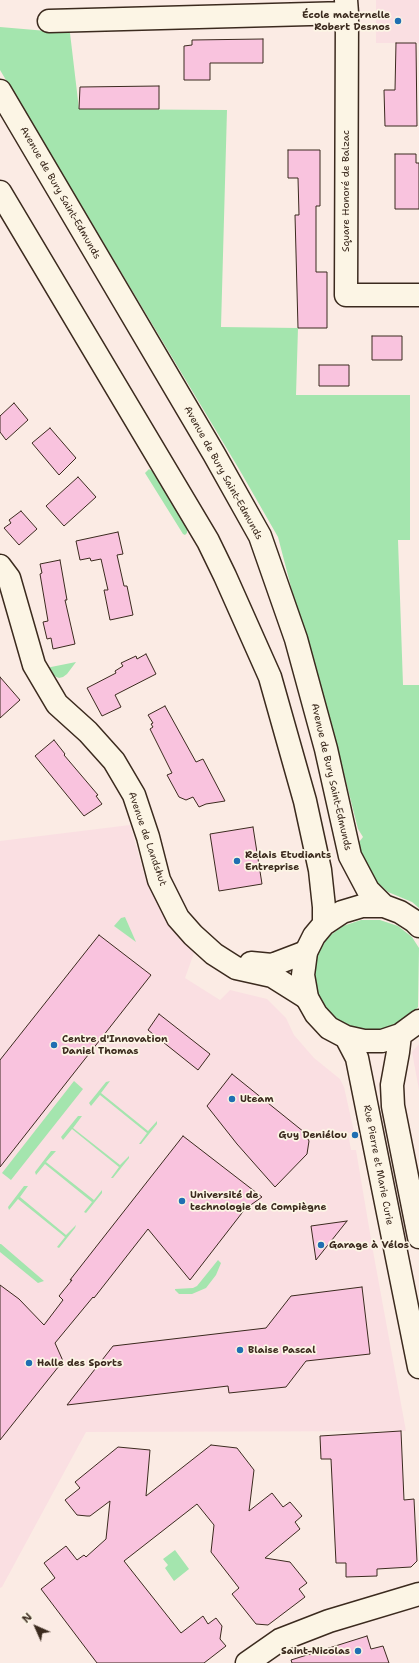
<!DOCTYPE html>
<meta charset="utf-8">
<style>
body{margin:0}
#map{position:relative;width:419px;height:1663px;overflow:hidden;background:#fbebe4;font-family:"Shantell Sans",sans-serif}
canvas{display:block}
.north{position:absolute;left:16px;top:1607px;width:40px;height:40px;-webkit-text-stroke:3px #fcf5e5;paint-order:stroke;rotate:315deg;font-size:11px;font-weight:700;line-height:16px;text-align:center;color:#3b2a1e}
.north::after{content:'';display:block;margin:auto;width:14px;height:18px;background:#3b2a1e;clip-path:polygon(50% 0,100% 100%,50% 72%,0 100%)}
</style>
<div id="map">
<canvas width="419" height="1663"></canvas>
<div class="north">N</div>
</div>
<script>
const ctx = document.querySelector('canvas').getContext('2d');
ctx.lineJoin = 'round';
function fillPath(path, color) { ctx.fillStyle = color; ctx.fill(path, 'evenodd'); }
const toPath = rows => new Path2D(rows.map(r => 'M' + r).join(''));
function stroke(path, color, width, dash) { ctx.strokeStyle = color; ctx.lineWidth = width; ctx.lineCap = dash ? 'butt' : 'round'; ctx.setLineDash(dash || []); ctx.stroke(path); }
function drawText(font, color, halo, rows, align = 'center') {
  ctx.font = font + ' "Shantell Sans",sans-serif'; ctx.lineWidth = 3.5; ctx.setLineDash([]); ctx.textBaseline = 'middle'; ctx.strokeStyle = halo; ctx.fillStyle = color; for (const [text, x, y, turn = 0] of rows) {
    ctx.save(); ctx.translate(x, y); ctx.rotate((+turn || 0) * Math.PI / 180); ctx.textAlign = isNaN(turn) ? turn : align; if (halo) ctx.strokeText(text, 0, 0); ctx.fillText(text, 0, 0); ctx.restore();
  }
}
const built = toPath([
 [376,0,419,0,419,43,376,43],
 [130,825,146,880,167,922,194,953,185,978,220,1000,230,990,267,999,286,1018,294,1035,314,1058,340,1079,344,1087,354,1132,348,1133,351,1150,356,1150,373,1251,406,1431,86,1432,2,1587,0,1588,0,841],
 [419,1044,419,1090,412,1052]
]);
const green = toPath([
 [0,27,70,33,79,109,227,110,221,327,298,328,296,395,410,395,410,540,398,540,403,685,419,685,419,908,412,902,388,892,370,876,356,846,363,837,358,829,332,726,302,629,278,537,239,469,0,70],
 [149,469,152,471,187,528,187,533,185,535,183,534,145,473],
 [76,662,67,674,63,677,59,678,52,675,46,668],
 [125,917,136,942,114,926,121,918],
 [361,920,380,920,398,926,412,937,419,948,418,1007,405,1021,389,1030,370,1033,351,1030,335,1021,322,1007,315,990,313,971,318,953,328,937,343,926],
 [74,1081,83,1089,11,1180,2,1173],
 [110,1081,101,1093,148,1131,157,1121,157,1124,141,1144,139,1144,147,1133,100,1095,91,1106,89,1103,106,1082],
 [78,1116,82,1116,73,1128,120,1165,129,1156,129,1158,113,1178,111,1178,119,1167,72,1129,63,1140,61,1137],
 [51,1151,56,1151,46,1162,94,1200,102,1190,102,1193,86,1213,84,1212,92,1202,45,1164,36,1175,35,1172],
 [24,1186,28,1186,20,1197,66,1235,76,1225,75,1228,59,1248,57,1247,65,1237,18,1199,9,1210,8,1207],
 [0,1244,1,1244,44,1281,38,1283,0,1252],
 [218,1260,221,1263,216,1275,206,1288,192,1294,179,1294,175,1290,175,1289,193,1288,197,1286],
 [175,1550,189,1569,174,1581,165,1568,168,1565,163,1559]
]);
const building = toPath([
 [263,39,263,63,210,63,210,80,184,80,184,46,192,45,192,40,263,39],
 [396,43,416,43,417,126,385,126,384,90,395,90,396,43],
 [159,86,159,109,79,109,80,87,159,86],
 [288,150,320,150,320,206,316,206,316,272,327,272,327,328,298,328,295,215,299,215,298,178,288,178,288,150],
 [395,154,416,154,416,163,419,163,419,209,395,209,395,154],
 [372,336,402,336,402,360,372,360,372,336],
 [319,365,349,365,349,386,319,386,319,365],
 [14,403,28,420,6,440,0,432,0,416,14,403],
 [50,428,76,458,59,475,32,443,50,428],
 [78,477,96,497,64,526,46,506,78,477],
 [21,511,37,529,19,545,4,528,11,523,9,520,21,511],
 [118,532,123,554,117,555,124,586,127,586,133,615,110,620,104,590,108,590,101,559,91,561,90,558,80,560,76,541,118,532],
 [60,560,67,600,65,600,75,644,53,649,51,638,47,639,43,622,48,621,40,574,42,573,40,564,60,560],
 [146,654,156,674,115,695,121,707,102,716,87,688,116,673,115,671,123,666,121,663,136,656,137,659,146,654],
 [0,677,20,700,0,718,0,677],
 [165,706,196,762,203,759,225,801,206,804,199,807,193,797,186,800,179,797,167,775,172,773,150,729,153,727,151,724,153,723,148,715,165,706],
 [54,740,65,754,64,755,98,795,96,796,102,804,84,816,35,756,54,740],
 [253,827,262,884,219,891,210,834,253,827],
 [99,935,151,975,0,1167,0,1060,99,935],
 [159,1014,210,1054,198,1070,148,1030,159,1014],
 [232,1074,304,1132,309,1141,307,1154,275,1187,237,1144,207,1106,232,1074],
 [183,1136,262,1197,245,1209,190,1280,148,1229,94,1298,93,1297,55,1343,63,1361,0,1440,0,1285,19,1299,44,1325,63,1300,59,1296,72,1280,70,1280,183,1136],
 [347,1221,316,1260,311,1226,347,1221],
 [362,1287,370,1354,306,1361,286,1387,229,1393,228,1386,67,1405,113,1346,266,1328,291,1296,362,1287],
 [401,1431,404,1500,414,1499,417,1561,411,1567,377,1569,377,1576,346,1577,346,1563,336,1563,331,1459,321,1459,320,1436,401,1431],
 [211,1445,237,1448,254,1470,249,1511,272,1493,283,1507,290,1502,302,1516,295,1522,300,1529,265,1558,290,1562,307,1583,299,1589,305,1597,268,1625,256,1624,232,1594,239,1588,211,1552,214,1525,197,1504,124,1561,181,1633,203,1616,208,1624,216,1618,222,1626,220,1639,226,1646,204,1663,97,1663,41,1589,55,1578,44,1563,66,1546,77,1560,84,1555,86,1557,106,1539,110,1501,90,1516,87,1516,77,1515,65,1500,80,1488,75,1482,118,1447,150,1450,146,1496,211,1445],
 [367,1636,371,1649,383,1646,389,1663,292,1663,291,1660,367,1636]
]);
const street = toPath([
 [347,13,346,295,419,295],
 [49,21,347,13,346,0],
 [0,566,9,578,34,665,57,704,88,732,114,761,134,795,148,837,159,880,178,918,193,935,214,954,236,968,272,976,307,998],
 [251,963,272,965,306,952],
 [247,1663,280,1640,329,1621,419,1594]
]);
const secondary = toPath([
 [0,91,214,454,260,536,296,639,326,749,350,856,368,890,384,906],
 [0,192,208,541,225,576,270,677,305,801,320,870,324,907,324,924],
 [419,926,414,921,400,912,384,906,362,906,342,912,324,924,314,936,306,952,303,975,307,998,316,1014,329,1028,346,1037,364,1041,382,1041,400,1035,419,1021],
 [400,1035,398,1052,392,1085,393,1106,419,1237],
 [346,1037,357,1058,419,1367]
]);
const markers = [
 [398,21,4,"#1f6fb2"],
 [237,861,4,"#1f6fb2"],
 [54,1045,4,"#1f6fb2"],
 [232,1099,4,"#1f6fb2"],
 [355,1135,4,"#1f6fb2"],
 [182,1201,4,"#1f6fb2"],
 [321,1245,4,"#1f6fb2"],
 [240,1350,4,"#1f6fb2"],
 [29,1363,4,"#1f6fb2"],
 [358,1651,4,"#1f6fb2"]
];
const poiNames = [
 ["École maternelle",390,15,"right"],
 ["Robert Desnos",390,27,"right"],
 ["Relais Etudiants",245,855],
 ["Entreprise",245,867],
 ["Centre d'Innovation",62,1039],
 ["Daniel Thomas",62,1051],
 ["Uteam",240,1099],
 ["Guy Deniélou",347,1135,"right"],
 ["Université de",190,1195],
 ["technologie de Compiègne",190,1207],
 ["Garage à Vélos",329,1245],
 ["Blaise Pascal",248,1350],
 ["Halle des Sports",37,1363],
 ["Saint-Nicolas",350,1651,"right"]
];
const streetNames = [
 ["Square Honoré de Balzac",346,191,-90],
 ["Avenue de Bury Saint-Edmunds",60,193,60],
 ["Avenue de Bury Saint-Edmunds",223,473,61],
 ["Avenue de Bury Saint-Edmunds",331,777,77],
 ["Avenue de Landshut",147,839,71],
 ["Rue Pierre et Marie Curie",378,1165,79]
];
fillPath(built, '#fadfe2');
fillPath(green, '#a4e5ae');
fillPath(building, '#f9c3de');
stroke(building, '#3b2a1e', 1);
stroke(street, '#3b2a1e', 25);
stroke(secondary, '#3b2a1e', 25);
stroke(street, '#fcf5e5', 22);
stroke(secondary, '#fcf5e5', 22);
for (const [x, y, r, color] of markers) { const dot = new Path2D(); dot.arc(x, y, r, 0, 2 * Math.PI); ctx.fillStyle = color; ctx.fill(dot); stroke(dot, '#fcf5e5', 1.5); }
drawText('bold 10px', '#3b2a1e', '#fcf5e5', poiNames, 'left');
drawText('10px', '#3b2a1e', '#fcf5e5', streetNames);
</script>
